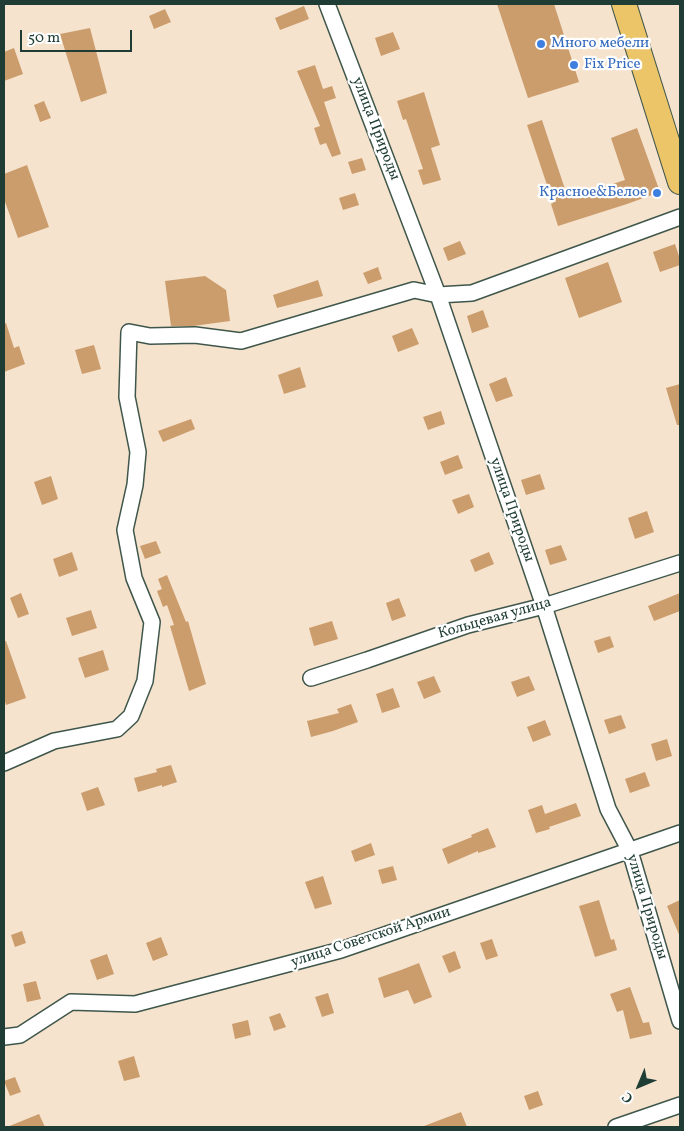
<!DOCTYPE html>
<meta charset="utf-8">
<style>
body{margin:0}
#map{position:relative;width:684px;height:1131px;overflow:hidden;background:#f6e3cd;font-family:Vollkorn,serif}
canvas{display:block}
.frame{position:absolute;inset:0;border:5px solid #1f3d34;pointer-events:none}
.north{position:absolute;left:614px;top:1061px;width:50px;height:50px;-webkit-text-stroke:4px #fff;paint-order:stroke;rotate:225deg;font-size:14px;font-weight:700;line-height:20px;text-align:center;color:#1f3d34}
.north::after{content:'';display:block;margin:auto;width:18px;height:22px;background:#1f3d34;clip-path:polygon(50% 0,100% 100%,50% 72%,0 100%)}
.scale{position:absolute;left:20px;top:30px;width:112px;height:22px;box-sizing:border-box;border:2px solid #1f3d34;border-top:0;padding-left:6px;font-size:15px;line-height:18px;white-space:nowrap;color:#1f3d34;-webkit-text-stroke:4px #fff;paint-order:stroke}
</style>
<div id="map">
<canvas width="684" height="1131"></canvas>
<div class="frame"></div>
<div class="north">С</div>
<div class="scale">50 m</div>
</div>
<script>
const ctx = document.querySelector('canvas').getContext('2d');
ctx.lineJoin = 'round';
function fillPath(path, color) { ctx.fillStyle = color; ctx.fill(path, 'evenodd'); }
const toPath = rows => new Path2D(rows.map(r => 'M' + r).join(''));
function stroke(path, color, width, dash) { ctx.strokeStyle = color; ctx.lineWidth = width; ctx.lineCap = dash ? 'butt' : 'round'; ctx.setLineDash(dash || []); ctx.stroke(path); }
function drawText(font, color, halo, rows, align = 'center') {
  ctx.font = font + ' Vollkorn,serif'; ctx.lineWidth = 4.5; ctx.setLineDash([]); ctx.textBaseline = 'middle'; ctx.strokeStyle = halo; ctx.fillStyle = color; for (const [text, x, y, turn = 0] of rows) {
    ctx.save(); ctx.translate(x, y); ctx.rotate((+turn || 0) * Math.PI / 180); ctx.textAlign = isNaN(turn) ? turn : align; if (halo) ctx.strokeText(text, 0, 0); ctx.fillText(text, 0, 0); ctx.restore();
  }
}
const building = toPath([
 [497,4,554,4,579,82,528,98],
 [304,6,309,19,280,30,275,18],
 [165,9,171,22,154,29,149,16],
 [90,28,107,93,81,102,60,34],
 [393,32,400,49,381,56,375,38],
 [14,48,23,74,4,81,4,52],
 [315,65,323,89,332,86,336,98,324,102,341,154,332,157,326,143,320,145,314,128,320,126,297,71],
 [424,92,440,145,431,148,441,180,423,185,418,170,423,169,406,119,403,120,397,101],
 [44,101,51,118,40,122,34,105],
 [542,120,568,198,625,180,611,138,637,128,660,192,627,204,558,226,551,204,553,203,527,125],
 [362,158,366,170,352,174,348,162],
 [27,165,49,227,18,238,4,199,4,174],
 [355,193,359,205,343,210,339,198],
 [460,241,466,254,448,261,443,248],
 [675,244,680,259,680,265,660,272,653,252],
 [608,262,622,302,579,318,565,278],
 [378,267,382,279,368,284,363,273],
 [205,276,226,290,230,321,193,326,171,326,165,281],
 [318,280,323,296,277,308,273,295],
 [483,310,489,327,472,333,467,316],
 [6,323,14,348,19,346,25,364,4,372,4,324],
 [412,328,419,344,398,352,392,336],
 [94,345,101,369,82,374,75,350],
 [300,367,306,387,284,394,278,375],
 [506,377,513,396,496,402,489,384],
 [680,384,680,425,677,425,666,388],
 [441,411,445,424,428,430,423,417],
 [191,419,195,429,163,442,158,431],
 [458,455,463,468,445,475,440,462],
 [540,474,545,489,526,495,521,480],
 [51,476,58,499,42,505,34,482],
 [469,494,474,507,458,514,452,500],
 [647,511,654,532,635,539,628,518],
 [156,541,161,553,145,559,140,546],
 [561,545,567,560,550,565,545,550],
 [72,552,78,570,59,577,53,559],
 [489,552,494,564,475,572,470,560],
 [167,575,186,622,188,621,206,684,189,691,170,626,174,625,167,605,163,607,157,591,162,589,158,579],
 [21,593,29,614,18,618,10,598],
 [680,593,680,611,654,621,648,606],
 [399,598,406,616,392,621,386,603],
 [91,610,97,628,72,636,66,618],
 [332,621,338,639,314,646,309,628],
 [610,636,614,647,598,653,594,641],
 [4,641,6,641,26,698,6,705,4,698],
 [103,650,109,670,85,678,78,658],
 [434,676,441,692,424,699,417,682],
 [529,676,535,690,517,697,511,682],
 [393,688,400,707,382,713,376,694],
 [351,704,358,722,333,731,311,737,307,721,339,713,337,709],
 [621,715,626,728,609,734,604,720],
 [545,720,551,735,533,742,527,727],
 [667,739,672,756,656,761,651,744],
 [171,765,177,782,162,787,162,785,138,792,134,778,157,772,156,769],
 [645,772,650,786,630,793,625,779],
 [98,787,105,805,87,811,81,793],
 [576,803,581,816,549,827,550,829,536,833,528,810,542,805,545,814],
 [488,828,496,847,478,853,478,851,448,864,442,849,472,837,471,835],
 [371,843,375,855,355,862,351,851],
 [393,866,397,880,382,884,378,870],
 [323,876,332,904,315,909,305,882],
 [599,900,611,940,614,939,617,950,595,957,579,906],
 [680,900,680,937,667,906],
 [22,931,26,943,15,947,11,935],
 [161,937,168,955,153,961,146,943],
 [492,939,498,956,486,960,480,943],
 [455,951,461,968,449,973,442,956],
 [107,954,114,974,97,980,90,960],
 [419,963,432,997,414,1004,408,990,384,998,378,978,401,970],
 [36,981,41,999,27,1002,23,984],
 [630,987,643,1023,649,1022,652,1034,630,1039,623,1010,617,1012,610,994],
 [328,993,334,1013,322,1017,315,997],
 [280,1013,286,1027,274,1031,269,1017],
 [248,1020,251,1035,235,1039,232,1024],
 [134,1056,140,1077,124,1081,118,1061],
 [15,1077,21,1092,10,1096,4,1081],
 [538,1091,543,1105,529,1110,524,1096],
 [461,1112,467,1127,424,1127,424,1126],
 [39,1114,45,1127,7,1127]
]);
const street = toPath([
 [327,4,438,295,544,606,608,809,630,851,680,1021],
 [311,678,367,660,468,625,544,606,680,563],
 [4,763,54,741,117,729,131,716,145,681,152,622,134,578,125,530,135,485,138,452,127,397,129,332,150,336,195,335,241,341,414,290,438,295,472,293,680,217],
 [4,1037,20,1035,71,1002,135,1004,341,950,680,833],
 [616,1127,680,1105]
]);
const primary = toPath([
 [624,4,680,182]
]);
const markers = [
 [541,44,5,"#3f7fe0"],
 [574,65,5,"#3f7fe0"],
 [657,193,5,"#3f7fe0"]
];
const shopNames = [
 ["Много мебели",551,44],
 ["Fix Price",584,65],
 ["Красное&Белое",647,193,"right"]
];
const streetNames = [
 ["улица Природы",375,129,69],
 ["улица Природы",511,510,71],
 ["Кольцевая улица",495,619,-16],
 ["улица Природы",646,907,73],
 ["улица Советской Армии",371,938,-18]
];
fillPath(building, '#cb9c6c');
stroke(street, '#3f564b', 18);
stroke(primary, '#3f564b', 26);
stroke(street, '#fff', 15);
stroke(primary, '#edc569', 24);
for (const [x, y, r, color] of markers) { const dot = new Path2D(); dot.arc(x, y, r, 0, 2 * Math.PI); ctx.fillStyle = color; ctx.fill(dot); stroke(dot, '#fff', 2); }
drawText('15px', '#366cbe', '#fff', shopNames, 'left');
drawText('15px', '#1f3d34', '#fff', streetNames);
</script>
